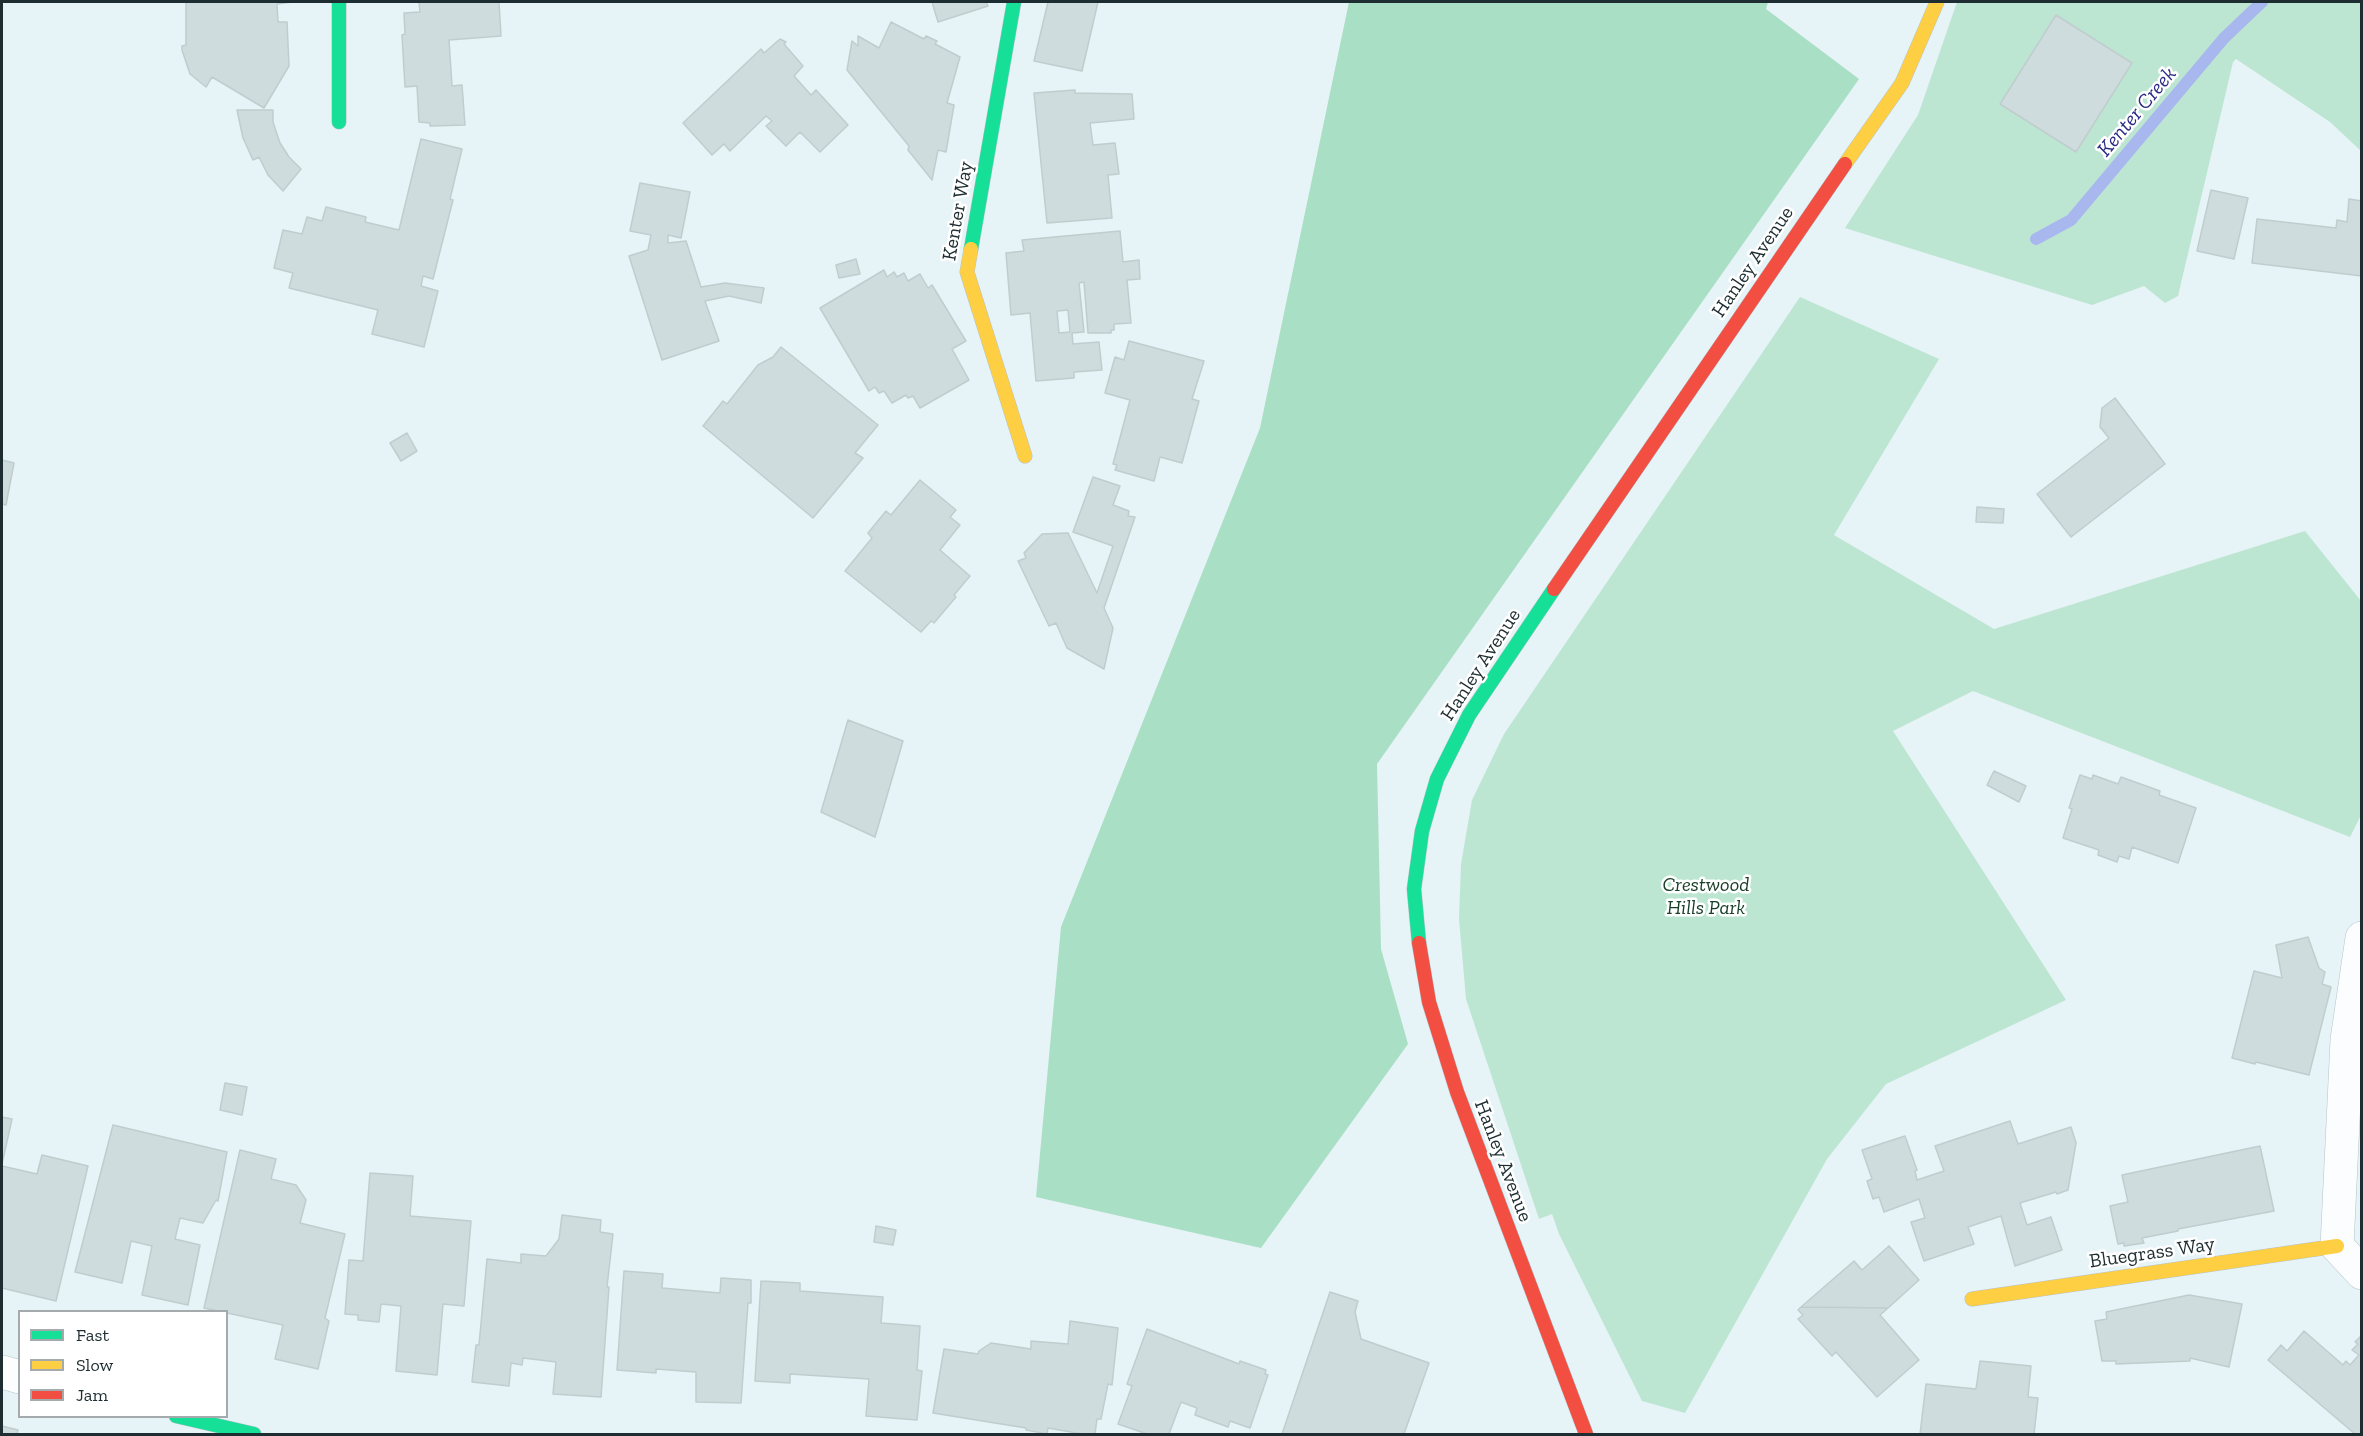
<!DOCTYPE html>
<style>
body{margin:0}
#map{position:relative;width:2363px;height:1436px;overflow:hidden;background:#e6f3f7;font-family:"Zilla Slab",serif}
canvas{display:block}
.frame{position:absolute;inset:0;border:3px solid #1e2d31;pointer-events:none}
.legend{position:absolute;left:18px;top:1310px;width:210px;height:108px;box-sizing:border-box;background:#fff;border:2px solid #a5abad;margin:0;padding:8px 10px;list-style:none;font-size:18px;color:#1e2d31}
.legend li{display:flex;align-items:center;gap:12px;height:30px}
.legend b{width:30px;border:2px solid #a5abad}
</style>
<div id="map">
<canvas width="2363" height="1436"></canvas>
<div class="frame"></div>
<ul class="legend">
<li><b style="height:8px;background:#16e098"></b>Fast</li>
<li><b style="height:8px;background:#ffcf43"></b>Slow</li>
<li><b style="height:8px;background:#f24e42"></b>Jam</li>
</ul>
</div>
<script>
const ctx = document.querySelector('canvas').getContext('2d');
ctx.lineJoin = 'round';
function fillPath(path, color) { ctx.fillStyle = color; ctx.fill(path, 'evenodd'); }
const toPath = rows => new Path2D(rows.map(r => 'M' + r).join(''));
function stroke(path, color, width, dash) { ctx.strokeStyle = color; ctx.lineWidth = width; ctx.lineCap = dash ? 'butt' : 'round'; ctx.setLineDash(dash || []); ctx.stroke(path); }
function drawText(font, color, halo, rows, align = 'center') {
  ctx.font = font + ' "Zilla Slab",serif'; ctx.lineWidth = 5; ctx.setLineDash([]); ctx.textBaseline = 'middle'; ctx.strokeStyle = halo; ctx.fillStyle = color; for (const [text, x, y, turn = 0] of rows) {
    ctx.save(); ctx.translate(x, y); ctx.rotate((+turn || 0) * Math.PI / 180); ctx.textAlign = isNaN(turn) ? turn : align; if (halo) ctx.strokeText(text, 0, 0); ctx.fillText(text, 0, 0); ctx.restore();
  }
}
const green = toPath([
 [1957,2,2361,2,2361,151,2330,122,2236,59,2233,62,2178,296,2165,303,2144,286,2092,305,1845,228,1918,115],
 [1800,297,1939,359,1834,535,1994,629,2305,531,2361,601,2361,815,2350,837,1973,691,1893,731,2066,1000,1886,1084,1827,1159,1685,1413,1642,1401,1559,1234,1552,1214,1539,1219,1466,999,1459,919,1461,864,1472,800,1504,734]
]);
const forest = toPath([
 [1349,2,1768,2,1766,9,1859,79,1377,764,1381,949,1408,1044,1261,1248,1036,1197,1061,927,1260,428]
]);
const stream = toPath([
 [2036,239,2071,220,2224,38,2262,2]
]);
const building = toPath([
 [186,2,292,2,277,4,278,22,287,22,289,66,264,108,212,77,206,87,190,74,182,50,182,46,186,45,186,2],
 [419,2,499,2,501,36,449,40,452,86,462,85,465,125,430,126,430,123,419,122,417,86,405,87,402,35,405,34,404,13,420,12,419,2],
 [932,2,986,2,988,6,938,22,932,2],
 [1048,2,1098,2,1082,71,1034,61,1048,2],
 [2056,15,2132,63,2076,152,2000,104,2056,15],
 [891,22,924,39,926,36,937,41,935,44,960,57,947,103,954,105,946,152,938,150,932,180,908,150,909,146,847,70,852,41,858,46,858,36,879,48,891,22],
 [780,39,786,42,784,44,803,66,794,76,811,95,816,90,848,125,820,152,800,132,786,146,766,126,772,121,766,116,730,151,724,144,712,155,683,123,761,49,764,53,780,39],
 [1075,90,1075,93,1132,94,1134,119,1090,123,1093,145,1115,143,1119,174,1108,175,1112,218,1047,223,1034,93,1075,90],
 [237,110,273,110,273,122,280,143,289,157,301,169,283,191,268,175,259,157,253,160,243,138,237,110],
 [421,139,462,149,450,199,453,200,433,279,423,276,421,286,438,291,424,347,372,334,378,310,289,288,293,273,274,268,283,230,302,234,307,217,322,221,326,207,366,217,365,222,399,230,421,139],
 [640,183,690,192,681,238,668,235,668,243,686,241,701,287,725,283,764,288,761,303,729,296,705,301,719,341,662,360,629,256,648,250,651,235,630,231,640,183],
 [2211,190,2248,198,2234,259,2197,251,2211,190],
 [2349,199,2362,201,2362,276,2252,263,2257,219,2336,228,2337,220,2347,222,2349,199],
 [1120,231,1123,262,1139,260,1140,279,1127,280,1131,323,1114,324,1114,330,1111,330,1111,333,1088,333,1084,282,1079,283,1084,332,1072,333,1073,344,1099,342,1102,370,1074,372,1074,378,1036,381,1030,313,1011,315,1006,253,1024,251,1022,240,1120,231],
 [1068,310,1070,332,1059,333,1057,311,1068,310],
 [856,259,860,274,839,278,836,265,856,259],
 [884,270,887,277,894,272,897,277,904,273,908,281,920,274,928,288,932,285,966,341,952,349,969,380,920,408,913,396,908,398,906,395,892,403,884,391,879,393,875,387,869,391,820,308,884,270],
 [1129,341,1204,361,1192,399,1199,401,1182,463,1160,457,1154,481,1115,470,1117,465,1113,464,1130,400,1105,393,1115,357,1124,360,1129,341],
 [781,347,878,425,855,453,863,458,813,518,703,426,723,401,727,404,758,365,773,357,781,347],
 [2115,398,2165,464,2071,537,2037,494,2109,438,2100,427,2102,408,2115,398],
 [407,433,417,451,401,461,390,443,407,433],
 [2,460,14,463,6,505,2,504,2,460],
 [1093,477,1120,486,1113,505,1129,511,1128,516,1135,517,1104,608,1113,628,1104,669,1067,648,1056,623,1049,626,1018,561,1026,558,1024,553,1042,534,1068,533,1097,593,1113,546,1073,532,1093,477],
 [920,480,956,510,950,517,960,525,940,550,970,576,954,595,956,597,934,623,931,621,921,632,845,571,872,538,868,533,886,511,891,515,920,480],
 [1977,507,2004,509,2003,523,1976,522,1977,507],
 [848,720,903,741,875,837,821,812,848,720],
 [1994,771,2026,786,2019,802,1987,785,1994,771],
 [2080,775,2092,779,2093,775,2118,784,2121,777,2160,791,2159,795,2196,808,2178,863,2132,847,2129,859,2119,856,2117,862,2098,855,2099,850,2063,838,2072,809,2069,808,2080,775],
 [2308,937,2319,968,2325,972,2322,984,2331,987,2309,1075,2256,1062,2255,1064,2232,1058,2254,971,2282,978,2276,945,2308,937],
 [225,1083,247,1087,242,1115,220,1110,225,1083],
 [2,1117,12,1119,2,1164,2,1117],
 [2010,1121,2018,1144,2071,1127,2076,1143,2068,1190,2057,1194,2056,1192,2020,1203,2027,1225,2051,1217,2062,1250,2015,1266,2001,1216,1968,1227,1974,1244,1924,1261,1911,1222,1925,1218,1919,1199,1884,1212,1879,1197,1873,1199,1867,1181,1872,1179,1862,1150,1905,1136,1917,1170,1915,1171,1917,1180,1944,1171,1935,1146,2010,1121],
 [113,1125,227,1152,218,1201,216,1200,203,1223,180,1218,175,1239,200,1245,188,1305,142,1295,152,1246,131,1241,122,1283,75,1272,113,1125],
 [2260,1146,2274,1211,2178,1229,2178,1231,2142,1238,2144,1243,2124,1246,2124,1243,2118,1244,2110,1206,2128,1202,2122,1175,2260,1146],
 [240,1150,276,1159,271,1179,296,1185,306,1200,300,1223,345,1234,325,1318,329,1321,318,1369,275,1359,283,1325,204,1308,240,1150],
 [42,1155,88,1166,56,1301,2,1288,2,1166,37,1174,42,1155],
 [370,1173,413,1176,410,1216,471,1221,464,1306,443,1304,437,1375,396,1371,401,1306,381,1304,379,1322,358,1320,358,1315,345,1314,349,1260,363,1261,370,1173],
 [562,1215,601,1220,600,1232,613,1234,607,1287,609,1287,601,1397,553,1394,556,1362,540,1360,523,1358,522,1365,511,1363,509,1386,472,1382,476,1345,479,1345,487,1259,521,1263,521,1254,546,1256,559,1239,562,1215],
 [876,1226,896,1230,893,1245,874,1242,876,1226],
 [1889,1246,1919,1280,1888,1308,1801,1307,1854,1261,1862,1270,1889,1246],
 [624,1271,663,1274,662,1288,720,1293,721,1278,751,1280,751,1303,748,1303,741,1403,696,1402,696,1372,656,1369,656,1373,617,1370,624,1271],
 [761,1281,800,1283,800,1291,883,1297,881,1323,920,1326,917,1370,922,1371,917,1420,866,1416,869,1379,790,1374,790,1383,755,1381,761,1281],
 [1330,1292,1358,1301,1355,1312,1361,1339,1429,1363,1404,1434,1282,1434,1330,1292],
 [2189,1295,2242,1304,2229,1367,2190,1358,2190,1361,2116,1364,2116,1361,2102,1361,2095,1321,2107,1319,2106,1312,2189,1295],
 [1801,1307,1888,1308,1880,1315,1919,1360,1877,1397,1836,1352,1832,1356,1798,1319,1803,1315,1798,1310,1801,1307],
 [1070,1321,1118,1328,1112,1385,1108,1384,1101,1419,1097,1419,1095,1434,1082,1434,1048,1428,1047,1434,1026,1430,1026,1428,933,1413,944,1349,978,1354,979,1351,991,1343,1031,1349,1031,1341,1068,1344,1070,1321],
 [1147,1329,1239,1364,1240,1361,1266,1370,1265,1374,1268,1375,1250,1428,1230,1421,1228,1427,1195,1415,1197,1408,1181,1402,1169,1434,1147,1434,1118,1424,1132,1386,1127,1384,1147,1329],
 [2304,1331,2343,1365,2346,1361,2350,1365,2359,1355,2352,1350,2358,1344,2355,1342,2362,1335,2362,1434,2355,1434,2268,1360,2281,1345,2287,1351,2304,1331],
 [1980,1361,2031,1366,2028,1397,2038,1398,2034,1434,1920,1434,1926,1384,1976,1389,1980,1361],
 [2,1426,18,1430,17,1434,2,1434,2,1426]
]);
const street = toPath([
 [2362,938,2347,1040,2337,1246,2362,1273],
 [2,1372,20,1377]
]);
const fast = toPath([
 [339,2,339,122],
 [971,249,1014,2],
 [1419,943,1414,889,1422,831,1437,779,1469,715,1554,589],
 [176,1416,254,1434]
]);
const slow = toPath([
 [1845,164,1902,83,1937,2],
 [971,249,967,272,1025,456],
 [1972,1299,2337,1246]
]);
const jam = toPath([
 [1554,589,1845,164],
 [1419,943,1429,1002,1457,1092,1586,1434]
]);
const streetNames = [
 ["Kenter Way",958,211,-80],
 ["Hanley Avenue",1753,262,-56],
 ["Hanley Avenue",1481,665,-57],
 ["Hanley Avenue",1503,1161,69],
 ["Bluegrass Way",2152,1253,-8]
];
const parkNames = [
 ["Crestwood",1706,885],
 ["Hills Park",1706,908]
];
const waterNames = [
 ["Kenter Creek",2137,112,-50]
];
fillPath(green, '#bde6d2');
fillPath(forest, '#a9dfc4');
stroke(stream, '#a9b7ef', 12);
fillPath(building, '#cfdcdd');
stroke(building, '#c0cdce', 1.5);
stroke(street, '#b6c3c7', 34);
stroke(fast, '#b6c3c7', 15);
stroke(slow, '#b6c3c7', 15);
stroke(jam, '#b6c3c7', 15);
stroke(street, '#fbfdfe', 33);
stroke(fast, '#16e098', 14);
stroke(slow, '#ffcf43', 14);
stroke(jam, '#f24e42', 14);
drawText('20px', '#1e2d31', '#fff', streetNames);
drawText('italic 20px', '#1a402a', '#fff', parkNames);
drawText('italic 21px', '#292a83', '#fff', waterNames);
</script>
